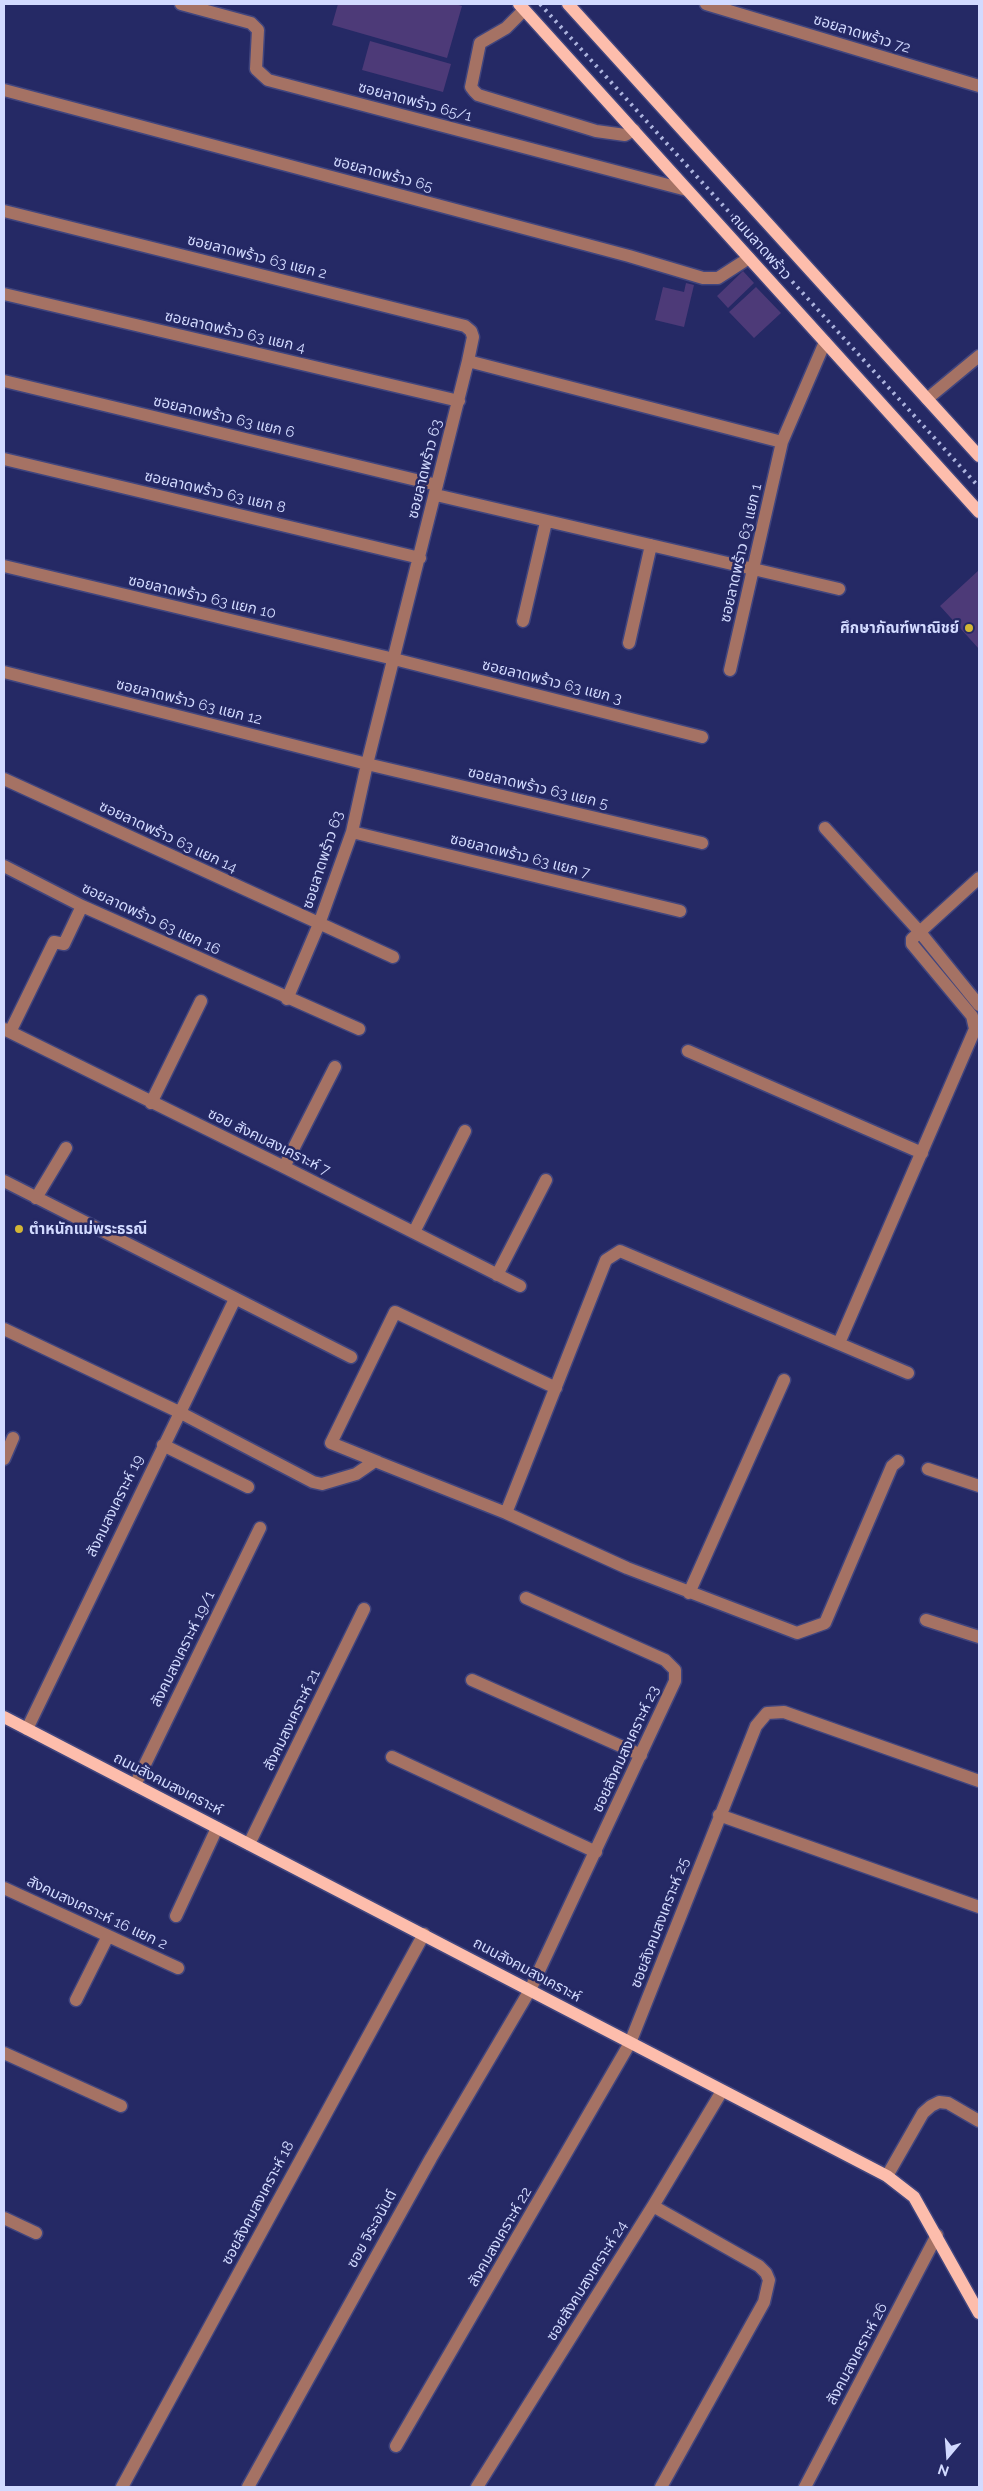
<!DOCTYPE html>
<meta charset="utf-8">
<style>
body{margin:0}
#map{position:relative;width:983px;height:2491px;overflow:hidden;background:#252965;font-family:Raleway,sans-serif}
canvas{display:block}
.frame{position:absolute;inset:0;border:5px solid #d2daff;pointer-events:none}
.north{position:absolute;left:923px;top:2431px;width:50px;height:50px;-webkit-text-stroke:4px #252965;paint-order:stroke;rotate:198deg;font-size:14px;font-weight:700;line-height:20px;text-align:center;color:#d2daff}
.north::after{content:'';display:block;margin:auto;width:18px;height:22px;background:#d2daff;clip-path:polygon(50% 0,100% 100%,50% 72%,0 100%)}
</style>
<div id="map">
<canvas width="983" height="2491"></canvas>
<div class="frame"></div>
<div class="north">N</div>
</div>
<script>
const ctx = document.querySelector('canvas').getContext('2d');
ctx.lineJoin = 'round';
function fillPath(path, color) { ctx.fillStyle = color; ctx.fill(path, 'evenodd'); }
const toPath = rows => new Path2D(rows.map(r => 'M' + r).join(''));
function stroke(path, color, width, dash) { ctx.strokeStyle = color; ctx.lineWidth = width; ctx.lineCap = dash ? 'butt' : 'round'; ctx.setLineDash(dash || []); ctx.stroke(path); }
function drawText(font, color, halo, rows, align = 'center') {
  ctx.font = font + ' Raleway,"Noto Sans Thai",sans-serif'; ctx.lineWidth = 5; ctx.setLineDash([]); ctx.textBaseline = 'middle'; ctx.strokeStyle = halo; ctx.fillStyle = color; for (const [text, x, y, turn = 0] of rows) {
    ctx.save(); ctx.translate(x, y); ctx.rotate((+turn || 0) * Math.PI / 180); ctx.textAlign = isNaN(turn) ? turn : align; if (halo) ctx.strokeText(text, 0, 0); ctx.fillText(text, 0, 0); ctx.restore();
  }
}
const building = toPath([
 [338,4,455,4,462,6,447,58,332,25],
 [370,41,451,64,443,92,362,70],
 [743,271,754,283,728,308,717,296],
 [686,283,694,285,684,327,655,320,663,287,684,292],
 [756,287,781,313,754,338,729,312],
 [979,570,979,649,940,606]
]);
const minor = toPath([
 [181,4,251,23,258,30,256,69,268,80,687,190],
 [706,4,979,86],
 [524,10,506,28,480,43,471,87,474,91,478,95,596,131,625,135,634,130],
 [4,90,629,256,703,278,718,278,749,258],
 [4,211,465,326,471,331,473,337,468,361],
 [4,294,459,401],
 [4,381,437,485],
 [927,399,979,356],
 [4,459,420,558],
 [436,495,839,589],
 [4,566,394,659,702,737],
 [523,621,546,522],
 [629,643,651,545],
 [730,670,782,442],
 [4,672,367,764,702,843],
 [4,779,393,957],
 [825,828,919,931,979,1005],
 [352,832,680,911],
 [4,866,82,906,359,1029],
 [287,999,319,924,352,832,367,764,468,361,782,442,825,342],
 [4,1029,284,1167,520,1286],
 [10,1032,54,942,64,944,82,906],
 [688,1051,922,1153],
 [151,1103,201,1001],
 [284,1167,335,1067],
 [4,1181,351,1357],
 [36,1198,66,1148],
 [414,1232,465,1131],
 [497,1275,546,1180],
 [4,1329,179,1412,313,1482,322,1484,356,1474,375,1461,506,1513,627,1568,797,1633,825,1623,892,1466,898,1461],
 [839,1343,975,1029,972,1016,912,944,912,939,979,878],
 [163,1445,248,1487],
 [4,1459,13,1438],
 [378,1462,331,1443,395,1312,556,1388],
 [928,1469,979,1486],
 [506,1513,606,1260,620,1251,908,1373],
 [689,1593,784,1380],
 [926,1620,979,1637],
 [472,1680,641,1755],
 [27,1729,235,1299],
 [392,1757,596,1852],
 [135,1785,260,1528],
 [719,1815,979,1907],
 [249,1844,364,1609],
 [4,1888,178,1968],
 [176,1916,217,1828],
 [76,2000,108,1936],
 [4,2053,121,2106],
 [887,2176,923,2113,931,2106,939,2102,948,2103,979,2121],
 [653,2206,759,2266,766,2273,769,2280,764,2302,661,2487],
 [4,2218,36,2233],
 [396,2446,630,2043,756,1726,767,1713,784,1712,979,1781],
 [122,2487,424,1934],
 [248,2487,431,2158,530,1990,675,1681,675,1670,665,1660,526,1598],
 [477,2487,653,2206,722,2091],
 [805,2487,937,2235]
]);
const major = toPath([
 [519,4,979,512],
 [568,4,979,456],
 [4,1717,887,2176,914,2197,979,2313]
]);
const rail = toPath([
 [540,4,979,487]
]);
const markers = [
 [969,628,5,"#d3b635"],
 [19,1229,5,"#d3b635"]
];
const streetNames = [
 ["ซอยลาดพร้าว 72",862,34,17],
 ["ซอยลาดพร้าว 65/1",415,102,15],
 ["ซอยลาดพร้าว 65",383,174,15],
 ["ถนนลาดพร้าว",761,247,48],
 ["ซอยลาดพร้าว 63 แยก 2",257,257,14],
 ["ซอยลาดพร้าว 63 แยก 4",235,332,13],
 ["ซอยลาดพร้าว 63 แยก 6",224,417,13],
 ["ซอยลาดพร้าว 63",425,469,-76],
 ["ซอยลาดพร้าว 63 แยก 8",215,492,13],
 ["ซอยลาดพร้าว 63 แยก 1",741,553,-77],
 ["ซอยลาดพร้าว 63 แยก 10",202,597,13],
 ["ซอยลาดพร้าว 63 แยก 3",552,682,14],
 ["ซอยลาดพร้าว 63 แยก 12",189,702,14],
 ["ซอยลาดพร้าว 63 แยก 5",538,788,13],
 ["ซอยลาดพร้าว 63 แยก 14",168,837,25],
 ["ซอยลาดพร้าว 63 แยก 7",520,856,14],
 ["ซอยลาดพร้าว 63",323,860,-72],
 ["ซอยลาดพร้าว 63 แยก 16",151,919,25],
 ["ซอย สังคมสงเคราะห์ 7",269,1142,26],
 ["สังคมสงเคราะห์ 19",115,1506,-64],
 ["สังคมสงเคราะห์ 19/1",183,1649,-64],
 ["สังคมสงเคราะห์ 21",292,1720,-64],
 ["ซอยสังคมสงเคราะห์ 23",626,1749,-65],
 ["ถนนสังคมสงเคราะห์",168,1784,27],
 ["สังคมสงเคราะห์ 16 แยก 2",97,1913,25],
 ["ซอยสังคมสงเคราะห์ 25",660,1923,-69],
 ["ถนนสังคมสงเคราะห์",527,1970,28],
 ["ซอยสังคมสงเคราะห์ 18",258,2203,-62],
 ["ซอย จิระอนันต์",372,2229,-61],
 ["สังคมสงเคราะห์ 22",500,2237,-60],
 ["ซอยสังคมสงเคราะห์ 24",587,2281,-58],
 ["สังคมสงเคราะห์ 26",857,2354,-62]
];
const poiNames = [
 ["ศึกษาภัณฑ์พาณิชย์",959,628],
 ["ตำหนักแม่พระธรณี",29,1229,"left"]
];
fillPath(building, '#4d3a78');
stroke(minor, '#41457e', 15);
stroke(major, '#41457e', 15);
stroke(minor, '#a57264', 12);
stroke(major, '#fdbdac', 12);
stroke(rail, '#adb4de', 4, [2.5, 5]);
for (const [x, y, r, color] of markers) { const dot = new Path2D(); dot.arc(x, y, r, 0, 2 * Math.PI); ctx.fillStyle = color; ctx.fill(dot); stroke(dot, '#252965', 2); }
drawText('15px', '#d2daff', '#252965', streetNames);
drawText('bold 15px', '#d2daff', '#252965', poiNames, 'right');
</script>
